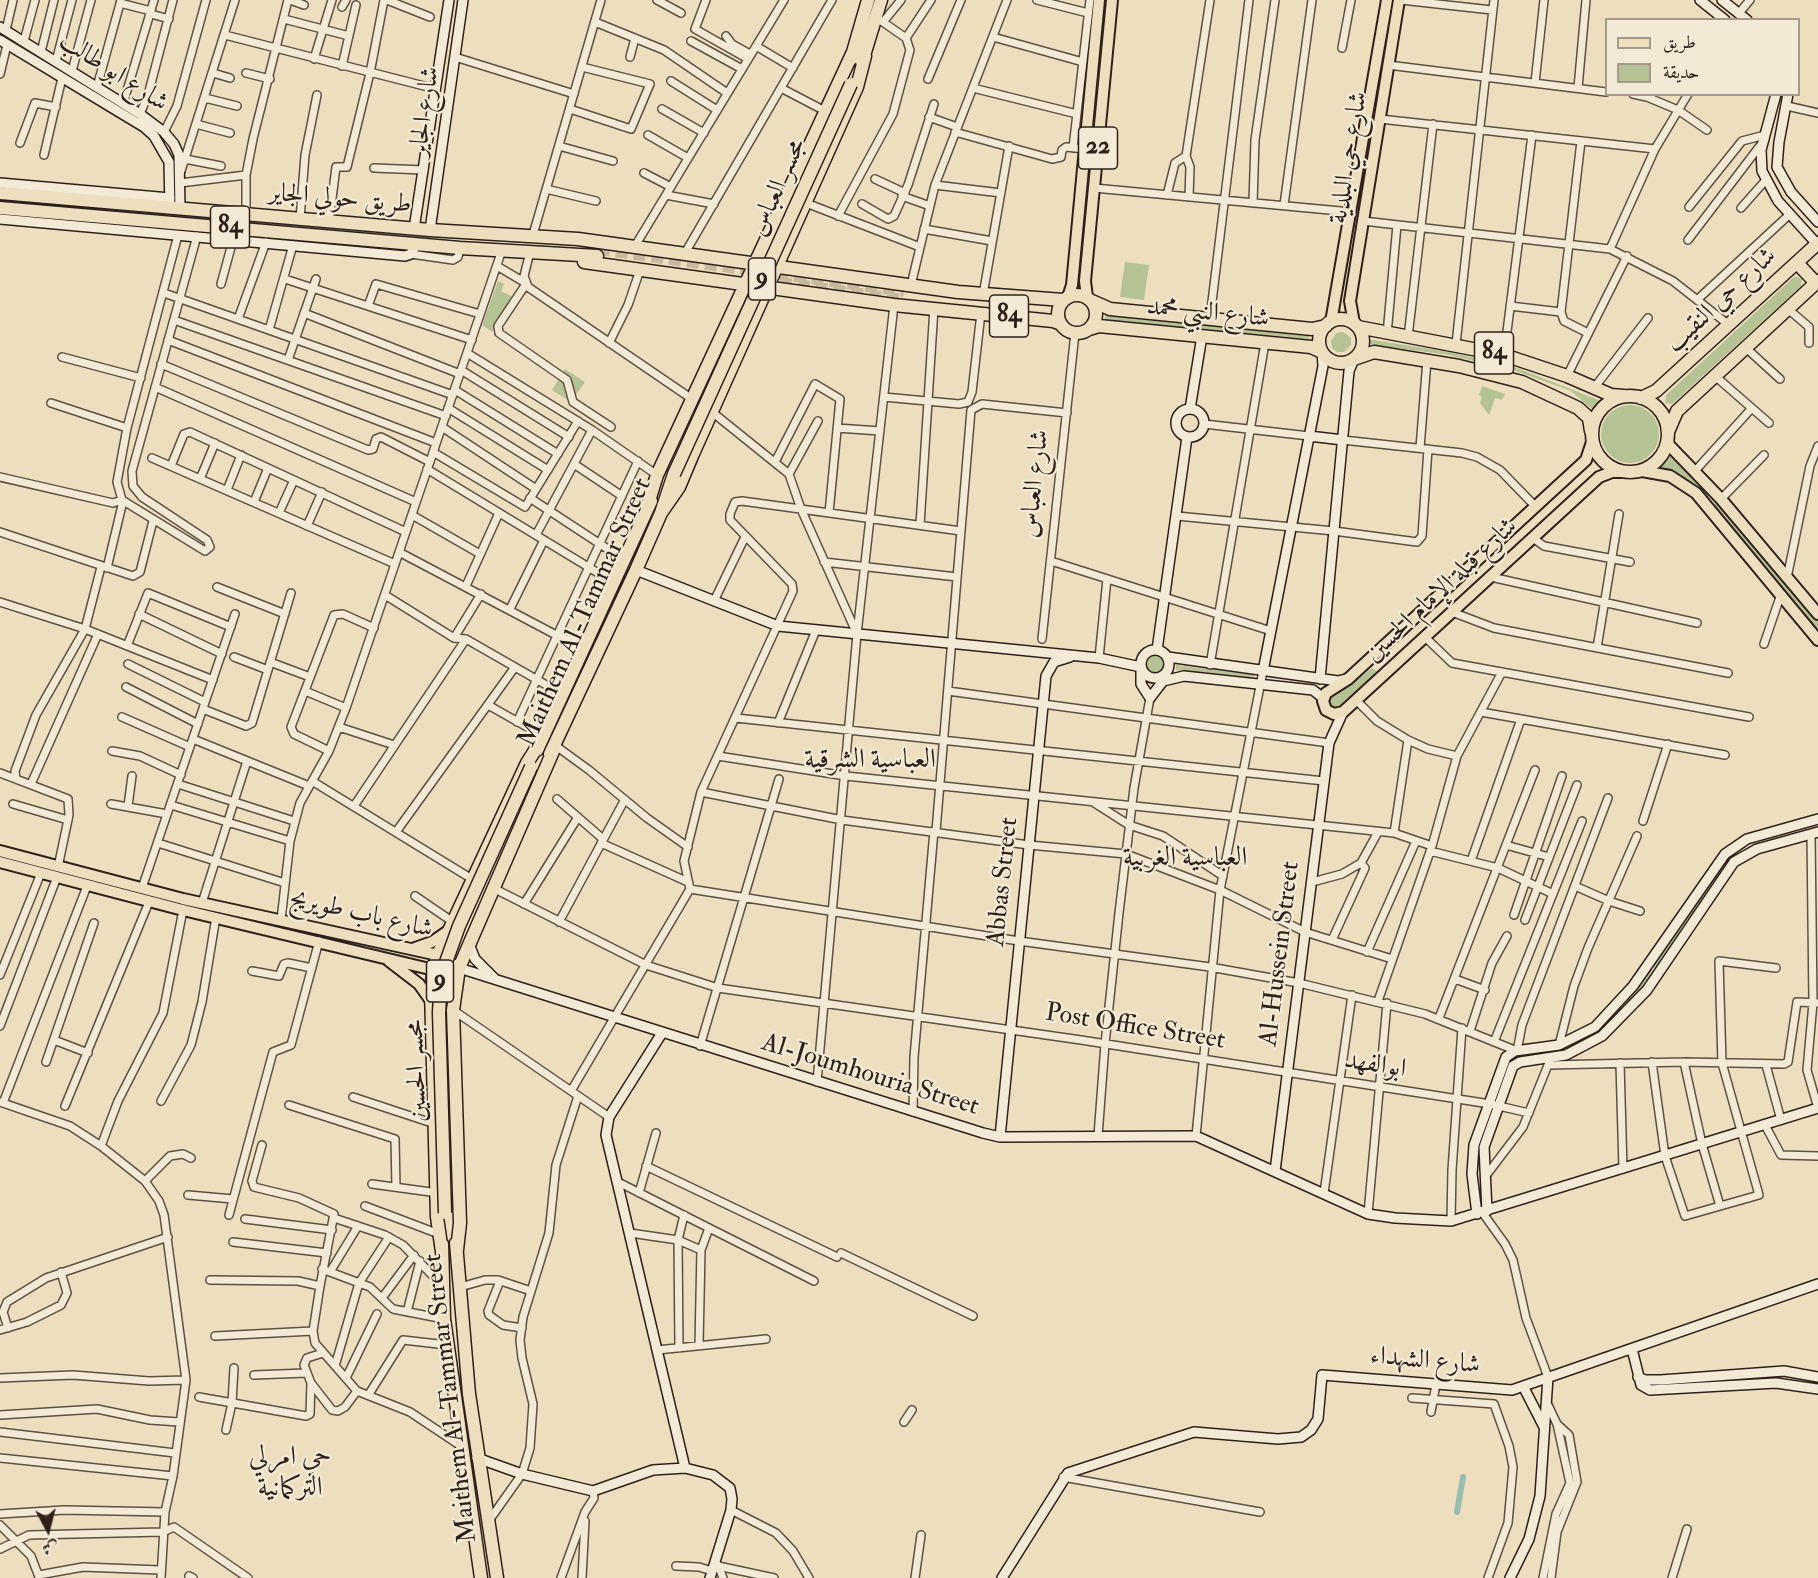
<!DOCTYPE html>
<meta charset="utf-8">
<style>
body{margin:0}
#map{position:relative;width:1818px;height:1578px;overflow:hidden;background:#eddfbe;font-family:"IM FELL Double Pica",Amiri,serif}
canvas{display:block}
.legend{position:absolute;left:1605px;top:18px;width:195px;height:78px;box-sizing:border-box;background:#f3ead5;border:2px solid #a59a8a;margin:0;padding:8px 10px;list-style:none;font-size:18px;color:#2f211a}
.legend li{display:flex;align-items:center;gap:12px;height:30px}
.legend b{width:30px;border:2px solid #a59a8a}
.north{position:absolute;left:18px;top:1500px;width:60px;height:60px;-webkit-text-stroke:4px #f3ead5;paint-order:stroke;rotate:173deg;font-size:16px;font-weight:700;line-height:24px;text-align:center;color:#2f211a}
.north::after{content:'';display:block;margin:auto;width:21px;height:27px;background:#2f211a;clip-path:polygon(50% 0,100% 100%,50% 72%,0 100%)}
</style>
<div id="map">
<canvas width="1818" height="1578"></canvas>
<ul class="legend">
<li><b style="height:8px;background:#eddfbe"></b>طريق</li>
<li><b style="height:16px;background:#b4c294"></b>حديقة</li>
</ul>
<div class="north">ش</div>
</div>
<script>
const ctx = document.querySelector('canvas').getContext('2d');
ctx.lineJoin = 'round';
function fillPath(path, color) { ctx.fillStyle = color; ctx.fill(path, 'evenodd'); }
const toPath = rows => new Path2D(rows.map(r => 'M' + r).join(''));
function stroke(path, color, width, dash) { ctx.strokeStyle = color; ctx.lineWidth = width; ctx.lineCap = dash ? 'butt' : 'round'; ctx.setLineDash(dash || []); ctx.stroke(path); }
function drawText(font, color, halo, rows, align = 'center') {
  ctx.font = font + ' "IM FELL Double Pica",Amiri,serif'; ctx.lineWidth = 4.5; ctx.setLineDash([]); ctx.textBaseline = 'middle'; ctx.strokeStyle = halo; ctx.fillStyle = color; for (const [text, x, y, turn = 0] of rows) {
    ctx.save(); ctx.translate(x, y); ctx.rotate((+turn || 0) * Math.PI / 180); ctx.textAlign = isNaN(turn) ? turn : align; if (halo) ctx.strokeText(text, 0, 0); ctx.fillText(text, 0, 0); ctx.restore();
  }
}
const green = toPath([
 [1125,262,1149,265,1144,300,1120,297],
 [1795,276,1802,279,1801,286,1672,404,1665,403,1666,395],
 [498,281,504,284,501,291,513,297,492,332,482,325],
 [1105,315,1308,336,1310,339,1105,320],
 [1343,332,1351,338,1351,345,1344,352,1337,352,1332,348,1331,341,1336,333],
 [1367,339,1449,352,1517,368,1601,401,1593,410,1571,391,1516,371,1449,355,1368,344],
 [565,369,585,382,571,402,552,390],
 [1482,386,1505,394,1502,400,1495,398,1489,415,1480,403,1482,397,1479,395],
 '1601 434a29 29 0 1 1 58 0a29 29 0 1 1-58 0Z',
 [1669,452,1709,493,1708,496,1659,470],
 [1716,501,1818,622,1818,631,1714,505],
 '1144 665a11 11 0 1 1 22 0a11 11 0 1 1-22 0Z',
 [1176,665,1254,675,1253,680,1176,670],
 [1372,668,1377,671,1376,677,1340,707,1331,707,1329,697,1346,688],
 [1715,873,1718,875,1656,969,1652,967],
 [1651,969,1654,971,1643,987,1599,1034,1561,1052,1540,1057,1540,1054,1572,1044,1602,1027]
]);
const canal = toPath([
 [1457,1512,1463,1477]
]);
const highwayTunnel = toPath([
 [598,249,904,291],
 [762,280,903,300]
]);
const street = toPath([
 [290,0,304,5],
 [387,0,430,17],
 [657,0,681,13],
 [706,0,695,29,748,59],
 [1037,0,1088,13],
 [1401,0,1492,10],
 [120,3,151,11],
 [342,7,346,0],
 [1739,13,1750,0],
 [151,14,169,19],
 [284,19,349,36],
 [595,22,664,50,727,93],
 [883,22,901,0],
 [6,30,13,0],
 [225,35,436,89],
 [726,36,732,44,750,54],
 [993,37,1083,62],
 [906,38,931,0],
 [24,41,35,0],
 [691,41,742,69],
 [756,46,793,68],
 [1342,48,1351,0],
 [41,52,54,0],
 [455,57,574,94],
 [630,57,635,38],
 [314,59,332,0],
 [56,61,72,0],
 [1388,65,1606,92],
 [342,66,356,5],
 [72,71,91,0],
 [213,73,230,78],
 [246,73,270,79],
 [0,74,7,45],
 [928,79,961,0],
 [671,81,717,110],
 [1535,83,1544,0],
 [97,87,121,0],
 [781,88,825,111],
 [973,88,1077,114],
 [1578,88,1586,0],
 [1633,94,1647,97,1678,110,1707,130],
 [205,98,237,106],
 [123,104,154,0],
 [1787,106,1818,113],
 [570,109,631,129,650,84,582,67],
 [662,109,704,133],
 [140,114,148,95,173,0],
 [929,117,957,127],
 [1380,119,1655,149],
 [196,124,230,133],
 [164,132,177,106,206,0],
 [955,132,1052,159,1061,157,1062,150,1066,147,1084,149],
 [648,135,688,158],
 [1581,141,1561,312,1564,321,1588,333],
 [20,143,35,103,56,107],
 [559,146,613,161],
 [1073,148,1090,0],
 [44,155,62,78],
 [1186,156,1190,167,1189,197],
 [185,159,221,166],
 [374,168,424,170],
 [181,171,235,0],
 [644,173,671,187],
 [875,179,905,193],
 [180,183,246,175],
 [935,185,1001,193],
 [1094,188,1351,212],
 [546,189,596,201],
 [666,195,714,204],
 [1167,195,1175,163,1186,156,1210,0],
 [902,196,930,206],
 [806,203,920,247],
 [1253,203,1255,140,1275,0],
 [862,204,888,219,894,216,908,185,934,104],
 [1284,205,1312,0],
 [1689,207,1742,141,1765,135],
 [1741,208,1765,181],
 [246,214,246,175,253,139,288,0],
 [838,216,893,114,910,50,906,38,877,18],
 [300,219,305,155,317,95],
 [1363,221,1610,249,1673,281,1729,325],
 [329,222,336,167,347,167,370,73,384,0],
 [924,229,992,241],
 [178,235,127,428,117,482,122,500,205,551,210,547,207,540,142,497,133,486,132,471,197,236],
 [532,238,601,0],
 [1688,240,1762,143],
 [635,246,784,0],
 [1610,249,1655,149,1688,94],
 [530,252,524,276,528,287,692,399],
 [685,253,832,0],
 [411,254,453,260,458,257,460,248],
 [497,266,524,282],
 [285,279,472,340],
 [221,284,233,240],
 [526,284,498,326,499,333,567,380,573,402,611,427],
 [911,285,935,185,1007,0],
 [164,293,453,395],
 [983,295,1009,146],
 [1697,300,1790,214],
 [368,306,376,284,480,314],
 [1510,306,1561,312],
 [1788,309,1809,327,1809,343],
 [304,313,460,374],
 [1210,318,1249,0],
 [238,319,266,242],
 [174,320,446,416],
 [269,330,293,245],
 [1387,334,1397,225],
 [1408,337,1433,124],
 [168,340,436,443],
 [609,343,628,305,640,270],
 [1456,344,1494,0],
 [1746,348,1780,379],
 [467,353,592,430,657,475],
 [1504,355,1532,135],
 [62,357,141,378],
 [288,360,316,279],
 [161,364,368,450,373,449,376,439,381,437,430,462],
 [461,370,569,437],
 [1567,376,1627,256],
 [1715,376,1769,423],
 [155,387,416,502],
 [1594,388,1648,318],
 [455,390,558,454],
 [884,397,959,404,968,402,972,392,981,313],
 [51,403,127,428],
 [448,408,548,470],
 [712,412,789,474,801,509,857,634],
 [1204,424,1309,436],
 [442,427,536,489],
 [837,428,880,431],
 [1343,440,1462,453,1477,457,1500,470,1535,506],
 [1420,448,1427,360],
 [433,452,525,507,578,421],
 [152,458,395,564],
 [775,462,815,384,840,399,829,513],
 [574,464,622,496],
 [171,466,184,434,190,432,406,532],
 [427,469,613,582],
 [1695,471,1751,409],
 [789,474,818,421],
 [0,477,113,503,122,500],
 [200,479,215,443],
 [227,490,241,455],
 [530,498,623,559],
 [1721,499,1764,455],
 [254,502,268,468],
 [279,513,294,480],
 [412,515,480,554],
 [1177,516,1334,531,1417,542,1422,536,1428,449],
 [920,525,934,308],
 [307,526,322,492],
 [0,532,133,576,140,572,153,521],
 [536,535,592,430],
 [1533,538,1544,546,1630,562],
 [399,552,558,636,584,645],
 [1051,561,1271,631],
 [824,562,957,577],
 [107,568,123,501],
 [1491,577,1697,623],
 [1787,578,1810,466,1818,446],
 [466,586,499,513],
 [217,587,285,614],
 [385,595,454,638,466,639,562,694],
 [714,601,745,537],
 [0,602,85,629,213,680],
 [510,609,544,540],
 [1452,612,1494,628,1728,673],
 [139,614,222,654],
 [1425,637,1452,663,1749,717],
 [454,638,481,594],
 [1042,639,1075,333],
 [1764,644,1781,594],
 [127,646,148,593,231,627],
 [1597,648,1619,514],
 [234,657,268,670],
 [1099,658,1107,579],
 [270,662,310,677],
 [128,664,205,702],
 [1210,665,1265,343],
 [126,687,198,724],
 [305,691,346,708],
 [948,691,1329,743],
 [1356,700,1377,721,1408,740,1428,749,1457,756],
 [488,705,543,736],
 [203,709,246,726,252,723,291,593],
 [1481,712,1725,755],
 [122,717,190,747],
 [736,718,1324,781],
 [517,722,638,461],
 [778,723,816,630],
 [339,727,394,745],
 [193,739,309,786],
 [556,746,589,770,647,818,688,847],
 [112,751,140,756,181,775],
 [329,751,294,734,291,727,334,615,343,614,374,628],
 [718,756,846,776,1394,833,1432,846],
 [0,773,68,799,69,815,58,867],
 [16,779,15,771,36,715,85,629,101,567],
 [312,781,472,879],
 [31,784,98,634],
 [178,784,294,821],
 [701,792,842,820,1029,845,1126,854,1220,890,1305,932,1392,959],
 [557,799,603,839],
 [1093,802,1129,825,1163,836,1223,876],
 [13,804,68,820],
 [111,804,167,814],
 [171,805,290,841],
 [128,806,132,776],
 [354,806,466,639],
 [1643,821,1668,744],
 [936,831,971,410,982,404,1067,413],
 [396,832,515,667],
 [1394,833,1408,740],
 [1811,834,1813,1003,1807,1070,1818,1108],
 [158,843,285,883],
 [601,843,688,882],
 [1506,845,1549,857],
 [1430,851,1498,868,1553,894],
 [1471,861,1521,719],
 [1316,881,1342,874,1361,863,1378,832],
 [1575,886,1609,901,1640,911],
 [142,888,235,614],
 [493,888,646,965,718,988,1081,1040,1490,1104,1529,1113],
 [690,889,1019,941,1210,967,1299,983,1425,1014,1517,1051,1522,1025,1608,798],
 [415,896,453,922],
 [202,903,247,761],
 [524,904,578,817],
 [1514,915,1562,776],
 [281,920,290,841,300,803,329,751,346,708,502,250],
 [1525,920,1577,785],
 [559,922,624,801],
 [1332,940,1365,868,1361,863],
 [1367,952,1416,841],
 [252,971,279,976,284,964,288,963,312,968],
 [0,975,41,873],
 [1455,979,1485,990],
 [1378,1001,1432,846,1457,756,1502,672],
 [453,1010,609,1117],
 [1439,1018,1535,770],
 [0,1026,57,877],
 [1470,1031,1492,963,1507,936],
 [54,1040,88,1053],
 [1494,1042,1582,821],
 [1559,1045,1574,986,1588,948,1637,836],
 [700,1046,779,779],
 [1550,1059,1548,1065,1684,1062,1784,1064,1788,1062,1797,1002,1818,1003],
 [46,1062,94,923],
 [1652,1062,1665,1156,1685,1216,1759,1195,1722,1063,1719,961,1776,968],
 [1684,1062,1702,1144,1720,1206],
 [1620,1063,1623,1169],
 [1766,1065,1781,1120],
 [817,1082,857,634,894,305],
 [571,1091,690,889,684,861,701,792,793,591,792,584,730,520,730,514,735,502,742,501,961,531],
 [353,1097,435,1124],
 [161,1101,191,1045,202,1002,216,917],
 [0,1102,70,1126,101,1146,145,1181,159,1201,164,1215,186,1380,173,1476,165,1512,161,1578],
 [3,1103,87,886],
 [289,1105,395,1139,396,1187],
 [65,1106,149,902],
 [913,1112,914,1057,934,831],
 [1765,1125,1781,1155,1818,1156],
 [1098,1136,1105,1044,1119,913,1134,788,1150,698],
 [1196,1136,1220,890,1263,671],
 [262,1145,252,1181,254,1187,299,1198,334,1214,320,1286,313,1331,315,1343,357,1391,410,1412,461,1446],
 [101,1146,118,1101,163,1013,183,910],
 [646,1166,837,1257],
 [1485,1177,1523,1127,1548,1065],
 [145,1181,170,1156,183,1154,191,1158],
 [618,1182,814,1281],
 [372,1184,438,1193],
 [639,1193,656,1133],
 [1324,1193,1352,995],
 [188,1195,233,1199],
 [365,1206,439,1234],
 [1482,1212,1505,1244,1513,1260,1526,1318,1548,1377],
 [1368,1214,1387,1003],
 [229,1215,273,1052,291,1045,319,941],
 [334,1218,385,1235,403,1245,432,1275,443,1277],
 [245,1219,332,1230],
 [1451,1221,1452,1170,1462,1028],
 [630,1233,678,1240,701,1250],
 [233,1242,327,1253],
 [841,1253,973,1316],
 [322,1269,370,1287,393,1309,444,1319],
 [330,1272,358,1226],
 [210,1280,298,1281,320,1286],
 [500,1281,488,1311,489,1315,503,1325,522,1328],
 [460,1287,485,1280,498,1280,531,1291],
 [382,1298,414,1255],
 [407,1312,420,1261],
 [8,1328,3,1312,7,1302,46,1278,168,1237],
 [0,1330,27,1322,61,1305,67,1293,61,1272],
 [215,1336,313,1331],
 [699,1345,701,1250,709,1228],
 [679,1348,678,1240,684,1215],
 [657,1350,766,1339],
 [323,1353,307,1358,304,1365,311,1383,332,1410,338,1411,345,1407,357,1391],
 [335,1366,359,1283,389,1237],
 [254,1375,306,1373],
 [0,1378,73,1375,149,1381,186,1380],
 [346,1378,377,1314],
 [369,1394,403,1340,447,1345],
 [199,1397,306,1416,310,1414,311,1383],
 [1412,1398,1494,1404,1509,1446,1513,1467,1508,1523,1488,1578],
 [1548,1405,1557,1424],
 [1431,1412,1436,1384],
 [0,1415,97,1409,150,1420,179,1422],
 [904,1422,912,1410],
 [226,1430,232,1403,234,1368],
 [0,1432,175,1453],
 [0,1458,173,1476],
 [1063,1477,1260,1512],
 [731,1510,776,1533,793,1551,809,1578],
 [0,1514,64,1510,165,1512],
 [488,1522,522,1474,530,1448,533,1404,522,1358,520,1340,523,1317,549,1233,556,1165,578,1096],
 [0,1525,31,1556,39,1577],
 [0,1549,29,1535,163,1532,174,1527,248,1578],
 [718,1565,723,1578],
 [676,1566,699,1567,712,1571],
 [718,1566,774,1578],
 [39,1575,83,1567,160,1570],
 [189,1576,193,1578],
 [561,1578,585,1512,594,1498,593,1491],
 [582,1578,585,1521],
 [915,1578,921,1535],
 [1543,1578,1556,1514,1570,1483,1557,1424,1569,1435,1577,1482,1557,1532,1551,1578],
 [1672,1578,1687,1529]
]);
const secondary = toPath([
 [1700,0,1725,20],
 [1722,0,1747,20],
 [0,27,140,114,164,132,174,144,179,155,180,209],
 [0,40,144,127,154,136,169,162,170,208],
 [1776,94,1761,150,1762,171,1778,201,1817,244],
 [1788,94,1779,142,1777,167,1791,192,1818,222],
 [0,183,170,198],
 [0,219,405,256,411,254,416,244],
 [414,229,449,0],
 [430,230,463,0],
 [1190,409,1202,336],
 '1176 423a14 14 0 1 1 28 0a14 14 0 1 1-28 0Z',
 [1309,436,1343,440],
 [636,570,778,626,1099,658,1141,667],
 '1141 664a14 14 0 1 1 28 0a14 14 0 1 1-28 0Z',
 [1157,650,1187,437],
 [1168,657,1338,681,1346,679],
 [1141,668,1141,684,1150,698,1163,681,1184,676,1313,690,1323,698],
 [1263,671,1323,366,1322,352],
 [1320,679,1349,371,1354,359],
 [469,944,475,959,494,978],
 [459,968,983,1133,1000,1137,1196,1136,1368,1214,1395,1218,1451,1221,1818,1108],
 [662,1033,609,1117,606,1135,685,1468],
 [1000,1137,1046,676,1054,662,1070,657],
 [1275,1171,1329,743,1343,712],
 [1487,1211,1484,1147,1513,1066,1520,1062,1566,1055,1602,1036,1647,990,1734,862,1757,849,1818,832],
 [1477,1214,1472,1174,1474,1145,1506,1057,1515,1051,1559,1045,1595,1027,1633,986,1725,854,1747,839,1818,819],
 [1632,1349,1641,1385,1650,1390,1776,1383,1818,1389],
 [1638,1377,1645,1380,1661,1380,1784,1371,1818,1377],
 [1523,1386,1544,1427],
 [477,1458,522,1474,593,1491,653,1470,685,1468,713,1475,730,1488,732,1499,731,1510,710,1578],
 [1002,1578,1068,1473,1194,1432,1278,1439,1301,1437,1311,1430,1318,1419,1322,1375,1512,1390,1818,1284],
 [1510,1578,1529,1539,1540,1496,1548,1377]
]);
const primary = toPath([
 [1068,297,1072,285,1099,0],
 [1087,297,1085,281,1112,0],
 [1331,322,1387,0],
 [1354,323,1350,301,1399,0],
 [1592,442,1586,460,1348,679,1326,693,1323,701,1326,710,1334,714,1343,712,1599,477,1612,472,1623,472],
 [1667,443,1721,499,1818,614],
 [1642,471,1670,476,1696,493,1818,640],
 [0,851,183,899,438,955,459,968,452,973,434,970,183,910,0,862],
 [415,948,432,942,448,931],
 [389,961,419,984,431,1001]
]);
const highway = toPath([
 [851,59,868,0],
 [862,62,881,0],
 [0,193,430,230,578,239,958,292,1063,300],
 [0,208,460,248,597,256],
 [584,262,894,305,1053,321,1061,324],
 [1797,263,1816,283],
 '1058 314a19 19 0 1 1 38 0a19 19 0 1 1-38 0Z',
 [1092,301,1110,309,1312,329,1326,326],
 '1319 341a22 22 0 1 1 44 0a22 22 0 1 1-44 0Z',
 [1358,327,1504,355,1567,376,1611,395,1624,396],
 [1089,329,1099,326,1311,347,1322,352],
 [1354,359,1374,352,1459,366,1522,382,1578,408,1589,418,1591,431],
 '1592 434a38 38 0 1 1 76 0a38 38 0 1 1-76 0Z',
 [1641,398,1656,391,1818,243],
 [1668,432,1677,411,1818,281],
 [647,507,657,475,853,52],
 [661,513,679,487,692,456,857,87,865,56],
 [537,750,651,501],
 [550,754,636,570,661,513,674,474],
 [456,1243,469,1394,497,1578],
 [442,1244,444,1319,481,1578],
 [457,1250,460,1223,453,1010,459,968,554,749],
 [442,1252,437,1217,431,990,434,967,440,950,527,763,539,744]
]);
const highwayBridge = toPath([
 [674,474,851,84],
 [445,1213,439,1013,441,976,459,926,531,767]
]);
const shields = [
 [1098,148,39],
 [230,227,39],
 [762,279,27],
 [1009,316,39],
 [1494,353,39],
 [440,981,27]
];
const shieldNames = [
 ["22",1098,148],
 ["84",230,227],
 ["9",762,279],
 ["84",1009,316],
 ["84",1494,353],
 ["9",440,981]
];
const streetNames = [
 ["شارع ابو طالب",113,73,33],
 ["شارع الجاير",426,112,-82],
 ["شارع حي البلدية",1350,158,-81],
 ["مجسر العباس",779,188,-66],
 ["طريق حولي الجاير",340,200,5],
 ["شارع حي النقيب",1722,301,-43],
 ["شارع النبي محمد",1208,314,6],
 ["شارع العباس",1036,484,-84],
 ["شارع قبلة الإمام الحسين",1442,591,-43],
 ["Maithem Al-Tammar Street",586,613,-66],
 ["Abbas Street",1004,882,-84],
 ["شارع باب طويريج",361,915,13],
 ["Al-Hussein Street",1281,954,-83],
 ["Post Office Street",1135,1028,9],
 ["ابوالفهد",1375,1066,9],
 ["مجسر الحسين",418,1071,-92],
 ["Al-Joumhouria Street",870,1076,17],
 ["شارع الشهداء",1425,1362,5],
 ["Maithem Al-Tammar Street",452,1398,-97]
];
const neighbourhoodNames = [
 ["العباسية الشرقية",870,761],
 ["العباسية الغربية",1185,859],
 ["حي امرلي",290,1458],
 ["التركمانية",290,1489]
];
fillPath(green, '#b4c294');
stroke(canal, '#99bdb1', 6);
stroke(highwayTunnel, '#c7b99d', 12, [12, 6]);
stroke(street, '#5e5043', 10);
stroke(secondary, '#2f211a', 12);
stroke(primary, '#2f211a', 14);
stroke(highway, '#2f211a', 15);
stroke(street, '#f3ead5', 7);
stroke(secondary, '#f3ead5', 9);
stroke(primary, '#eddfbe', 10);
stroke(highway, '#eddfbe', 12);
stroke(highwayBridge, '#2f211a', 15, []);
stroke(highwayBridge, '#eddfbe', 12);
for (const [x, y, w] of shields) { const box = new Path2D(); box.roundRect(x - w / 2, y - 21, w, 42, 4.5); ctx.fillStyle = '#f3ead5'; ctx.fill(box); stroke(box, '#2f211a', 1.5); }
drawText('bold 24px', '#2f211a', null, shieldNames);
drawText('26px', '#2f211a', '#f3ead5', streetNames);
drawText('27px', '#2f211a', '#f3ead5', neighbourhoodNames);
</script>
